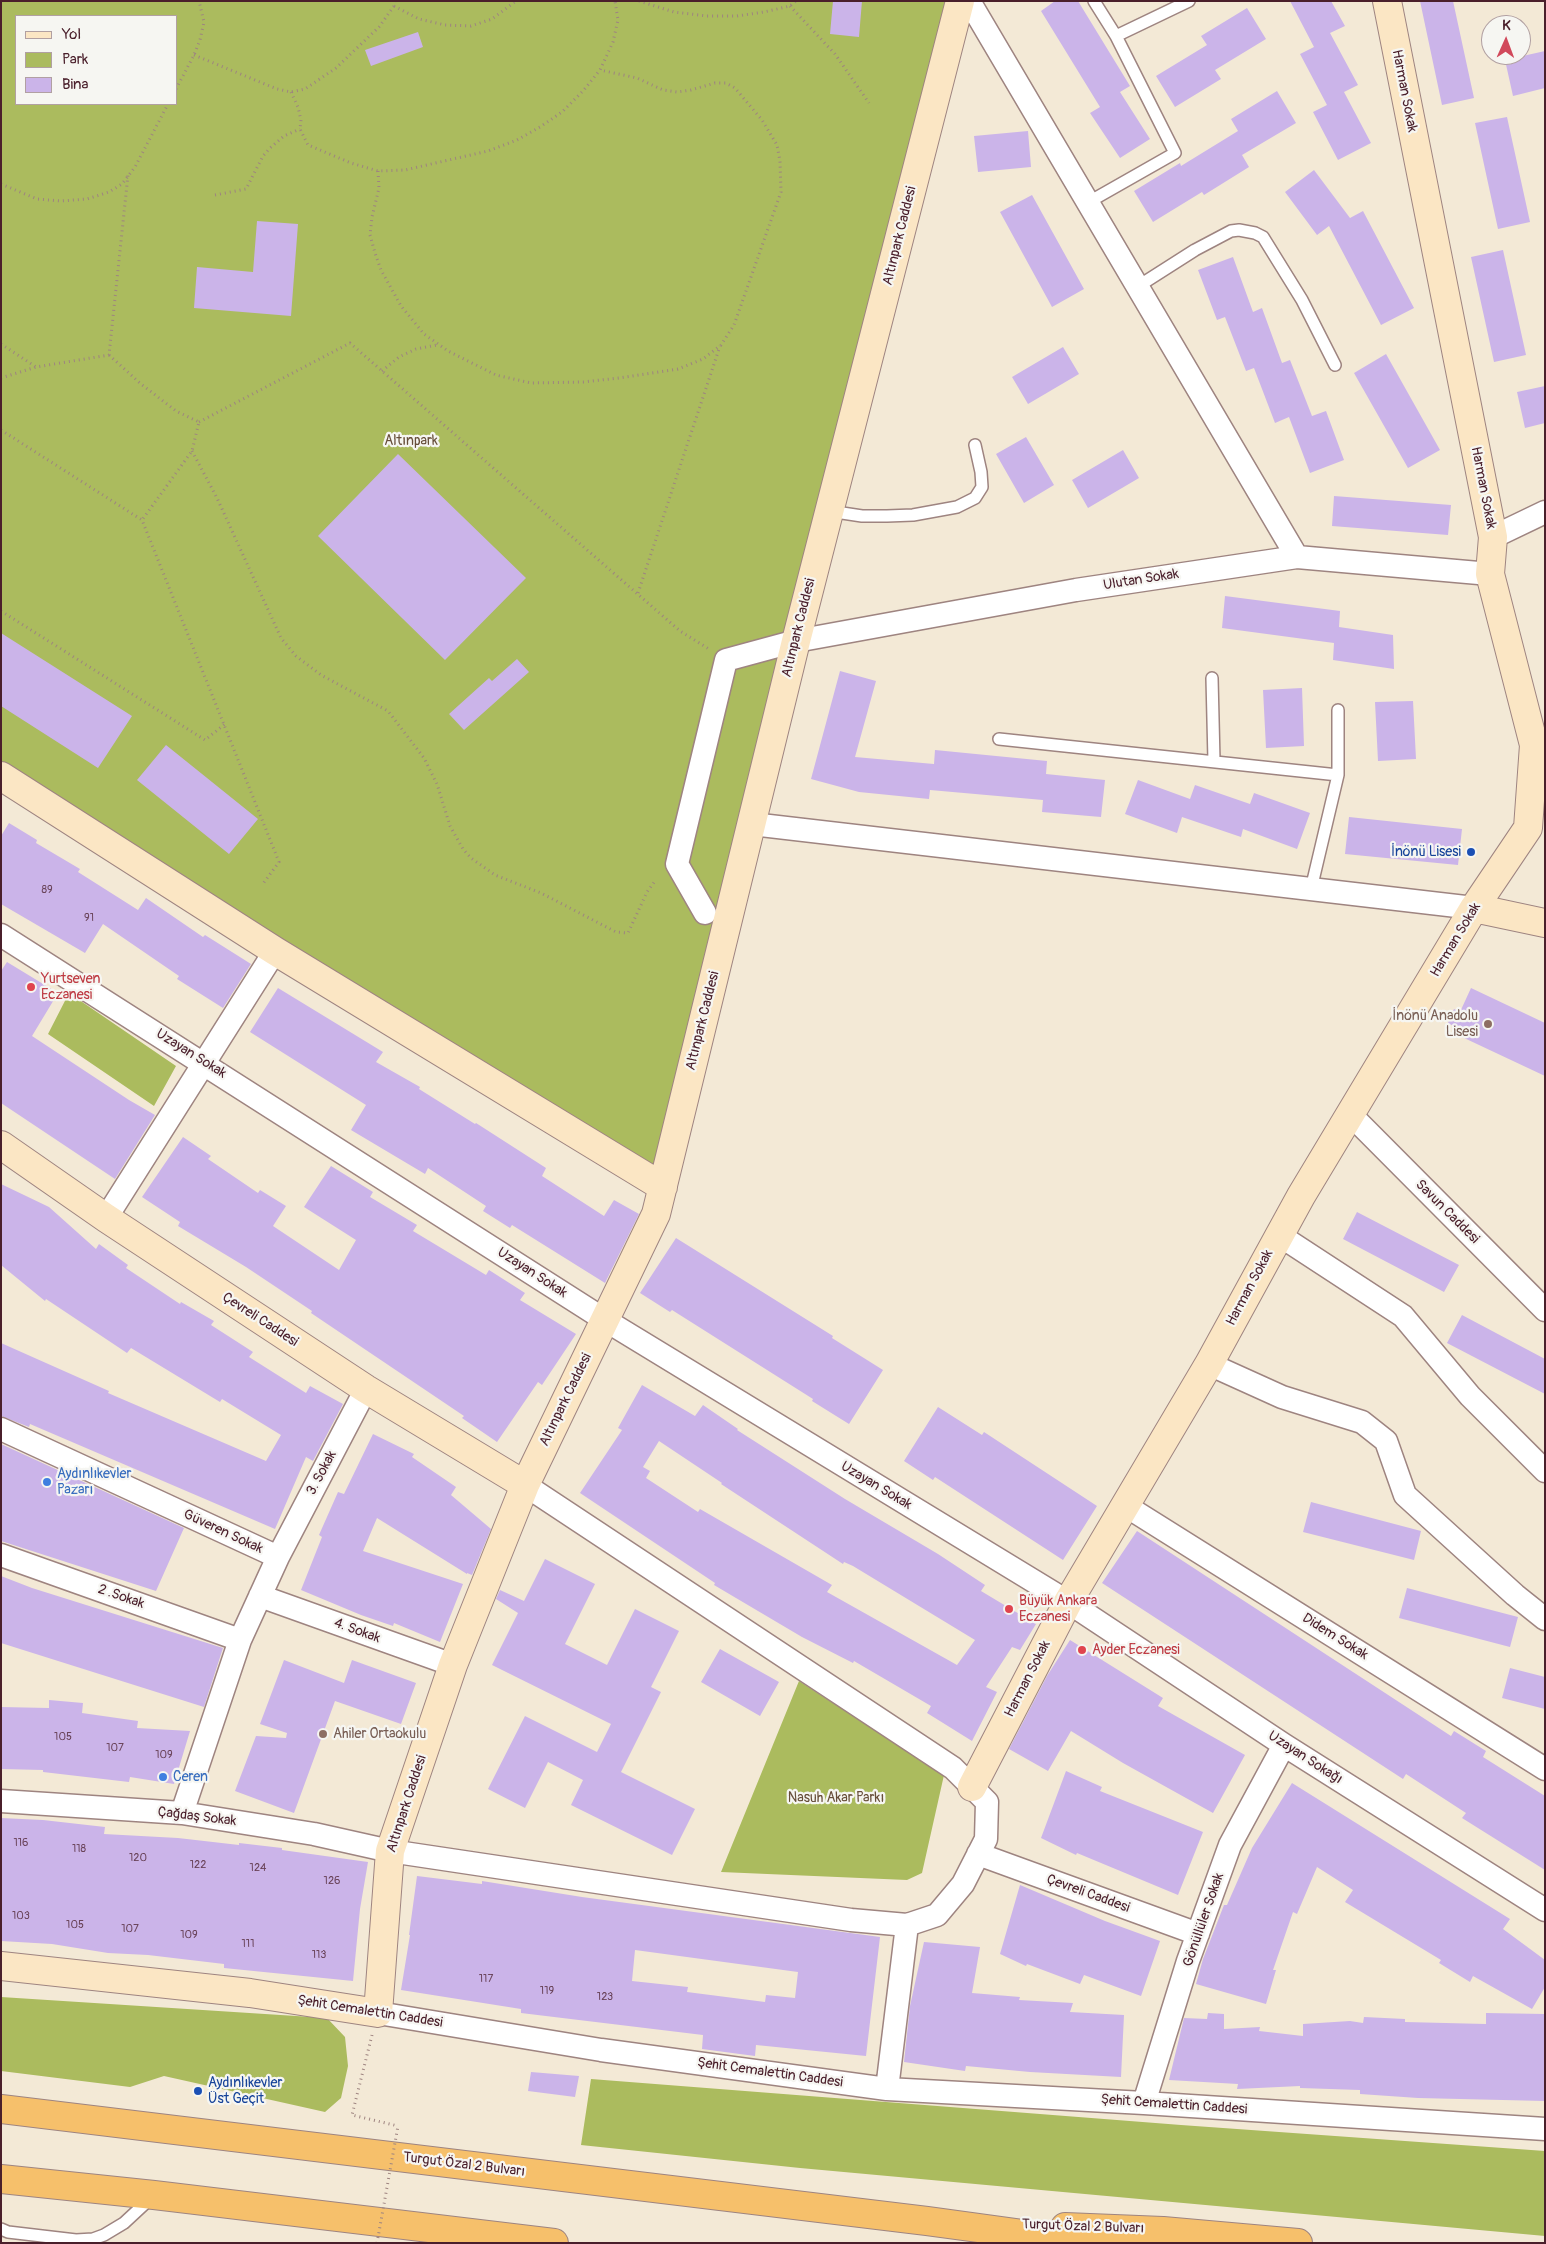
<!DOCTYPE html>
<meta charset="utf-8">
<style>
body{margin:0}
#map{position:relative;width:1546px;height:2244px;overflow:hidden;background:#f3e9d6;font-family:Pangolin,sans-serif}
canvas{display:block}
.frame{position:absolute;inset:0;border:2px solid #4a1f2b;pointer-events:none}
.legend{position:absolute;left:15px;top:15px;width:162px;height:90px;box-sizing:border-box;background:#f6f6f2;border:1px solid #b1a0a2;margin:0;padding:6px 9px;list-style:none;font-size:15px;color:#4a1f2b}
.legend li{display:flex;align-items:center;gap:10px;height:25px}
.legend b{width:25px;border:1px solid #b1a0a2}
.north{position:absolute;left:1481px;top:15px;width:50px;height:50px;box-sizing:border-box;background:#f6f6f2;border:1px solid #b1a0a2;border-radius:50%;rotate:2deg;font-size:14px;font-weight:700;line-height:20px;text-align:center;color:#4a1f2b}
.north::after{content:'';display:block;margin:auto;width:18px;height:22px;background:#d1495b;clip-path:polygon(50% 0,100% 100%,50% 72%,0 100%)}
</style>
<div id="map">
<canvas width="1546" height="2244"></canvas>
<div class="frame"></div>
<ul class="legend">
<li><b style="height:6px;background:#fbe6c4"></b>Yol</li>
<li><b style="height:14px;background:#abbb5e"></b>Park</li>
<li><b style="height:14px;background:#cbb4e9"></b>Bina</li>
</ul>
<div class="north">K</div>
</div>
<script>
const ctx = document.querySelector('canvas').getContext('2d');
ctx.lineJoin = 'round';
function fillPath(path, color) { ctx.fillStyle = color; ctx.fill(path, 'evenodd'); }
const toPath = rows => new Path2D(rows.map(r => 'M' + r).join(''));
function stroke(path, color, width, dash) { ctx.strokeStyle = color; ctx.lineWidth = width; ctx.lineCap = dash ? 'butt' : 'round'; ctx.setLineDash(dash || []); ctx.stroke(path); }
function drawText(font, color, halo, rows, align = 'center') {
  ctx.font = font + ' Pangolin,sans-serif'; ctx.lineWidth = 4.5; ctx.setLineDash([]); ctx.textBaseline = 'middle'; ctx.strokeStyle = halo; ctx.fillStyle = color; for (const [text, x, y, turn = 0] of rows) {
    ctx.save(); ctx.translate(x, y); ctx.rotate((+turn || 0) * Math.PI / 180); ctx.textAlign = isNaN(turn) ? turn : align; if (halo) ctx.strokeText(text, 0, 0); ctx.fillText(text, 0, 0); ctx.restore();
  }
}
const green = toPath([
 [1,1,960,1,663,1187,1,776],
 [16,16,176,16,176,104,16,104],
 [69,993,176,1066,154,1106,48,1034],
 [799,1681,944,1775,922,1873,907,1880,721,1872],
 [1,1997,327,2018,345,2037,348,2066,341,2098,325,2112,164,2076,130,2087,1,2071],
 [591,2079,1181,2125,1545,2151,1545,2236,800,2168,581,2145]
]);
const building = toPath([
 [833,1,862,1,859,37,830,34],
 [1055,1,1078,1,1130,86,1120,92,1150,139,1120,158,1090,113,1100,107,1041,11],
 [1290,1,1331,1,1345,26,1330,33,1358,85,1344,92,1371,143,1338,160,1313,112,1327,105,1300,54,1314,47],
 [1420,1,1453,1,1474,98,1442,105],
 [1247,8,1266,39,1215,70,1221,79,1175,107,1156,76,1207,45,1201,36],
 [418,32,423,47,371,66,365,50],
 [1545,51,1545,88,1513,96,1505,60],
 [1277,91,1296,123,1242,155,1249,167,1204,195,1202,192,1153,222,1134,191,1180,163,1181,166,1238,131,1231,119],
 [1507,117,1530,222,1498,229,1475,123],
 [1028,131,1031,167,978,172,974,136],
 [1314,170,1350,218,1363,211,1414,308,1381,325,1329,226,1317,235,1285,192],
 [1032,195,1084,289,1052,307,1000,212],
 [257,221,298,224,291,316,194,308,197,267,253,272],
 [1503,250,1526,355,1494,362,1471,257],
 [1233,257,1253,312,1262,308,1282,363,1290,360,1312,416,1326,411,1344,460,1310,473,1289,417,1275,423,1254,368,1246,371,1225,317,1217,320,1198,270],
 [1063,347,1079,374,1028,404,1012,377],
 [1386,354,1440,450,1408,468,1354,373],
 [1545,386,1545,423,1525,428,1517,392],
 [1026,437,1054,485,1024,503,996,454],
 [1123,450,1139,478,1088,508,1072,480],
 [398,454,526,578,445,660,318,536],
 [1334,496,1451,505,1448,535,1332,526],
 [1225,596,1340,611,1339,627,1393,635,1394,669,1333,660,1334,643,1222,628],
 [1,633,132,716,98,768,1,706],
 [517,659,529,672,464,730,449,714,489,678,492,681],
 [840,671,876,681,855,757,934,764,935,750,1047,761,1046,774,1105,780,1101,817,1042,812,1043,800,930,790,929,799,859,792,811,779],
 [1302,688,1304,746,1266,748,1263,690],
 [1413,701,1416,759,1378,761,1375,702],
 [166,745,258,819,229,854,137,780],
 [1138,780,1190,799,1195,785,1250,804,1254,793,1310,813,1297,849,1243,829,1241,837,1182,817,1177,833,1125,814],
 [1349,817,1462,829,1458,865,1345,854],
 [9,823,37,840,36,843,80,869,78,872,138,910,146,898,203,937,205,935,251,964,223,1008,177,979,179,976,103,924,85,953,1,904,1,836],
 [7,962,58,993,32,1036,129,1100,155,1115,115,1179,1,1103,1,971],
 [278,988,383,1052,376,1062,420,1087,419,1089,475,1124,476,1123,546,1168,542,1176,604,1216,614,1200,639,1214,605,1283,512,1225,510,1228,483,1211,486,1206,428,1168,425,1174,351,1130,366,1105,250,1032],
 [1471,988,1545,1023,1545,1076,1462,1037,1464,1032,1448,1023,1454,1009,1460,1012],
 [183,1137,211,1156,208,1159,258,1193,260,1190,286,1206,273,1226,339,1270,356,1240,304,1207,331,1166,373,1192,370,1197,417,1225,413,1231,486,1275,489,1270,525,1293,520,1300,576,1334,542,1385,538,1382,497,1442,462,1418,464,1416,311,1313,312,1311,246,1267,178,1226,180,1222,142,1197],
 [1,1184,49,1207,96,1249,99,1244,128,1265,126,1268,180,1304,181,1302,214,1321,211,1325,253,1352,249,1357,306,1393,310,1386,343,1404,313,1461,306,1457,275,1529,30,1424,29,1427,1,1416,1,1343,109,1391,108,1393,266,1461,281,1435,222,1399,220,1402,131,1348,127,1353,46,1299,45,1301,1,1265],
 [1357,1212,1459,1265,1444,1292,1343,1239],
 [676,1238,833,1336,832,1338,883,1370,849,1424,812,1401,813,1399,672,1310,670,1312,640,1293],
 [1462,1315,1545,1359,1545,1394,1447,1343],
 [642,1385,695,1416,703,1405,738,1429,737,1430,845,1499,938,1554,985,1585,981,1591,1036,1624,1020,1650,1012,1647,986,1687,997,1692,972,1741,927,1713,931,1706,854,1661,853,1663,802,1637,714,1585,715,1583,580,1493,622,1430,618,1428],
 [659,1441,722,1483,721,1484,843,1564,844,1562,853,1566,975,1640,957,1665,827,1592,832,1585,700,1509,698,1512,646,1478,650,1471,643,1467],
 [938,1407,982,1435,984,1432,1097,1506,1063,1560,935,1477,933,1480,904,1461],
 [373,1434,414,1454,412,1457,456,1487,451,1495,491,1529,472,1575,467,1573,467,1574,377,1518,363,1551,463,1584,440,1642,394,1623,393,1626,361,1615,301,1590,322,1537,319,1535,338,1492,344,1494],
 [1,1444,184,1528,156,1591,1,1541],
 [1311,1502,1421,1531,1414,1560,1303,1532],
 [1137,1531,1451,1736,1454,1731,1486,1751,1483,1757,1545,1796,1545,1870,1462,1818,1466,1813,1406,1774,1403,1779,1102,1583],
 [545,1559,595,1584,565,1644,607,1665,635,1609,679,1631,651,1687,661,1692,621,1772,695,1809,672,1855,571,1805,583,1780,548,1762,525,1808,488,1789,525,1716,597,1752,611,1724,492,1665,518,1613,496,1599,500,1590,524,1601],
 [1,1576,32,1588,223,1648,204,1707,1,1643],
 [1407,1588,1518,1617,1510,1647,1399,1618],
 [1070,1640,1163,1698,1158,1706,1245,1755,1213,1813,1123,1763,1071,1731,1048,1771,1009,1749,1047,1676],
 [720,1649,779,1682,760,1716,701,1682],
 [284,1660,344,1683,352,1660,416,1683,401,1724,335,1701,294,1813,235,1791,256,1736,286,1738,287,1733,260,1724],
 [1510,1668,1545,1677,1545,1709,1502,1698],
 [49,1700,83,1703,82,1713,138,1721,137,1728,190,1731,174,1784,130,1777,129,1782,43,1772,43,1770,1,1769,1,1707,49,1708],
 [1066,1771,1102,1787,1100,1791,1203,1832,1178,1895,1077,1853,1076,1855,1041,1838],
 [1292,1783,1510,1919,1503,1929,1545,1960,1545,1987,1532,2009,1473,1976,1470,1982,1439,1963,1441,1960,1345,1902,1353,1890,1317,1867,1297,1914,1293,1912,1273,1970,1276,1970,1266,2004,1196,1984,1203,1959,1224,1905,1227,1905,1252,1848],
 [1,1818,43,1820,105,1827,104,1834,178,1838,239,1845,239,1843,282,1848,282,1850,368,1862,360,1909,353,1981,224,1968,224,1964,148,1955,108,1953,52,1944,1,1941],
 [417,1876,482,1884,482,1881,582,1897,880,1937,866,2056,756,2045,755,2056,702,2049,703,2035,521,2013,521,2009,401,1990,410,1935,409,1935],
 [635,1950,798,1972,795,1998,766,1995,765,2002,687,1992,688,1987,632,1981],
 [1020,1885,1105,1921,1160,1941,1141,1996,1084,1975,1080,1984,1027,1964,1026,1966,1000,1954],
 [924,1942,980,1947,972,1993,1020,1997,1019,2000,1073,2003,1070,2012,1124,2015,1121,2077,1030,2072,966,2066,965,2071,904,2062,910,2006],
 [1208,2013,1224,2014,1224,2029,1260,2027,1259,2031,1303,2036,1303,2024,1350,2021,1363,2023,1364,2017,1405,2019,1405,2022,1486,2024,1486,2013,1545,2014,1545,2101,1418,2098,1360,2094,1360,2090,1300,2088,1300,2086,1237,2089,1238,2084,1169,2080,1184,2018,1207,2019],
 [531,2072,579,2076,575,2097,528,2091]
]);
const path = toPath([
 [639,1,674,12,707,16,737,16,764,12,790,6,796,1],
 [394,6,419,19,445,25,471,26,492,19,516,1],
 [790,6,835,54,869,103],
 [194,55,277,89,291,92,305,89,336,68,379,27,394,6,395,1],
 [176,89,194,55,200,40,204,22,199,1],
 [291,92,298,107,301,120,300,129,308,145,351,163,378,171,405,170,488,151,517,140,540,127,562,112,583,91,600,70,613,42,618,20,615,1],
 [378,171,379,188,372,217,370,235,375,253,381,270,401,306,424,334,448,351,496,375,531,383,583,382,619,378,678,369,703,359,721,345,734,325,781,192,780,161,777,145,762,120,735,88,726,83,715,83,691,90,677,92,663,90,637,78,600,70],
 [1,184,37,199,61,201,87,199,109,192,122,184,135,167,168,104],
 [215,195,246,189,263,156,270,148,284,136,300,129],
 [1,344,36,367],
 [109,355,141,384,176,411,199,422,192,451,142,520],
 [382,371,399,357,416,349,437,345],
 [1,378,36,367,109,355,128,175],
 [199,422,350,343,680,631,709,649],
 [1,430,142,520,279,862,262,885],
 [192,451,217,498,281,638,296,656,321,675,388,711,424,758,437,784,450,826,463,849,471,858,495,875,541,893,616,932,628,933,647,892,655,881],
 [638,593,720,346],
 [1,611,205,740,225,724],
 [372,2035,352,2115,398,2126]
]);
const lane = toPath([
 [1116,36,1189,1],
 [1087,203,1175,153,1116,36,1094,1],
 [1137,287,1195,250,1231,231,1239,230,1255,233,1263,237,1302,300,1335,365],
 [829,511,862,516,887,516,913,515,957,507,975,498,982,487,981,472,975,445],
 [1212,678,1214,761],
 [999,739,1338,775],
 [1311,889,1338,775,1338,710],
 [1,2229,8,2232,76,2240,93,2239,104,2235,124,2223,152,2197]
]);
const street = toPath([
 [969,1,1297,557],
 [1493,537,1545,512],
 [752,824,1474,908],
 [705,913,677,864,726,660,796,641,1076,590,1297,557,1490,574],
 [1,935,605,1320,1068,1602,1284,1745,1545,1910],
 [1350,1114,1545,1310],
 [106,1218,275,951],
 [1279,1235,1403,1316,1470,1396,1545,1471],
 [1209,1364,1282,1397,1362,1422,1386,1441,1405,1495,1515,1595,1545,1619],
 [1,1429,278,1557],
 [1126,1506,1545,1769],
 [1,1555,240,1640],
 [260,1596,453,1665],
 [1,1801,182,1813,314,1834,390,1851,851,1920,907,1925,937,1915,963,1884,986,1839,987,1802,953,1768,525,1485],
 [182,1813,240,1640,278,1557,366,1389],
 [978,1854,1198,1934],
 [378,2013,601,2050,887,2089,1144,2103,1545,2129],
 [887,2089,907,1925],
 [1144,2103,1188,1961,1230,1845,1284,1745]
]);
const secondary = toPath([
 [1,776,275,951,663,1187],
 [1474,908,1545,923],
 [1,1145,106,1218,366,1389,525,1485],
 [972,1787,1068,1602,1209,1364,1301,1196,1474,908,1528,828,1534,745,1490,574,1493,537,1387,1],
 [1,1966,250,1993,378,2013,390,1851,453,1665,525,1485,656,1214,796,641,960,1]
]);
const highway = toPath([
 [1,2109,927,2221,1089,2243],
 [1,2179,154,2195,554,2243],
 [1065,2227,1163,2231,1298,2243]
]);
const pathBridge = toPath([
 [377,2243,398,2126]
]);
const markers = [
 [1471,852,5,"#1a4fb4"],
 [31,987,5,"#e0444e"],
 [1488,1024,5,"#8d6e63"],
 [47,1482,5,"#3f7fe0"],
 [1009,1609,5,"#e0444e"],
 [1082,1650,5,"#e0444e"],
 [323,1734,5,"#8d6e63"],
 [163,1777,5,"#3f7fe0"],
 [198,2091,5,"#1a4fb4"]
];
const numberNames = [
 ["89",47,890],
 ["91",89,918],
 ["105",63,1737],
 ["107",115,1748],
 ["109",164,1755],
 ["116",21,1843],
 ["118",79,1849],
 ["120",138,1858],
 ["122",198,1865],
 ["124",258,1868],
 ["126",332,1881],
 ["103",21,1916],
 ["105",75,1925],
 ["107",130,1929],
 ["109",189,1935],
 ["111",248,1944],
 ["113",319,1955],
 ["117",486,1979],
 ["119",547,1991],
 ["123",605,1997]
];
const streetNames = [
 ["Harman Sokak",1404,91,79],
 ["Altınpark Caddesi",900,236,-76],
 ["Harman Sokak",1483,488,79],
 ["Ulutan Sokak",1141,580,-9],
 ["Altınpark Caddesi",799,628,-76],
 ["Harman Sokak",1456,940,-59],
 ["Altınpark Caddesi",703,1021,-76],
 ["Uzayan Sokak",191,1054,32],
 ["Savun Caddesi",1447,1212,45],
 ["Uzayan Sokak",532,1273,33],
 ["Harman Sokak",1250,1288,-62],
 ["Çevreli Caddesi",260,1320,33],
 ["Altınpark Caddesi",566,1400,-64],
 ["3. Sokak",322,1473,-62],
 ["Uzayan Sokak",876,1486,31],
 ["Güveren Sokak",223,1532,25],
 ["2 .Sokak",121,1597,19],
 ["4. Sokak",357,1631,20],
 ["Didem Sokak",1335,1637,32],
 ["Harman Sokak",1028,1679,-63],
 ["Uzayan Sokağı",1305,1758,33],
 ["Altınpark Caddesi",407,1804,-72],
 ["Çağdaş Sokak",197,1817,7],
 ["Çevreli Caddesi",1088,1894,20],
 ["Gönüllüler Sokak",1204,1920,-71],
 ["Şehit Cemalettin Caddesi",370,2012,9],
 ["Şehit Cemalettin Caddesi",770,2073,8],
 ["Şehit Cemalettin Caddesi",1174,2105,4],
 ["Turgut Özal 2 Bulvarı",464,2165,7],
 ["Turgut Özal 2 Bulvarı",1083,2227,2]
];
const parkNames = [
 ["Altınpark",411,441],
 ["Nasuh Akar Parkı",836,1798]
];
const transitNames = [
 ["İnönü Lisesi",1461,852],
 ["Aydınlıkevler",208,2083,"left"],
 ["Üst Geçit",208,2099,"left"]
];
const healthNames = [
 ["Yurtseven",41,979],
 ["Eczanesi",41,995],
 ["Büyük Ankara",1019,1601],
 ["Eczanesi",1019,1617],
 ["Ayder Eczanesi",1092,1650]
];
const educationNames = [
 ["İnönü Anadolu",1478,1016],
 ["Lisesi",1478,1032],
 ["Ahiler Ortaokulu",333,1734,"left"]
];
const shopNames = [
 ["Aydınlıkevler",57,1474],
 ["Pazarı",57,1490],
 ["Ceren",173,1777]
];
fillPath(green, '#abbb5e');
fillPath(building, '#cbb4e9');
stroke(lane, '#9e8480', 14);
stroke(street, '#9e8480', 25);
stroke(secondary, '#9e8480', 30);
stroke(highway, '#9e8480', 30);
stroke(path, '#9e8480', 3, [1, 4]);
stroke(lane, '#fff', 11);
stroke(street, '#fff', 22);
stroke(secondary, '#fbe6c4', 28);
stroke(highway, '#f6c06b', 28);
stroke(pathBridge, '#9e8480', 3, [1, 4]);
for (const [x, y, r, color] of markers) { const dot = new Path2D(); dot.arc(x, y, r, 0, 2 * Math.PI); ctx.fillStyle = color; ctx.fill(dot); stroke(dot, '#f6f6f2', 2); }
drawText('11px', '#6a445a', null, numberNames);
drawText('14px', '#4a1f2b', '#f6f6f2', streetNames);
drawText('14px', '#674e3a', '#f6f6f2', parkNames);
drawText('14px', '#164399', '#f6f6f2', transitNames, 'right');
drawText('14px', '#be3a42', '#f6f6f2', healthNames, 'left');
drawText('14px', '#785e54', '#f6f6f2', educationNames, 'right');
drawText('14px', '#366cbe', '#f6f6f2', shopNames, 'left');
</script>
